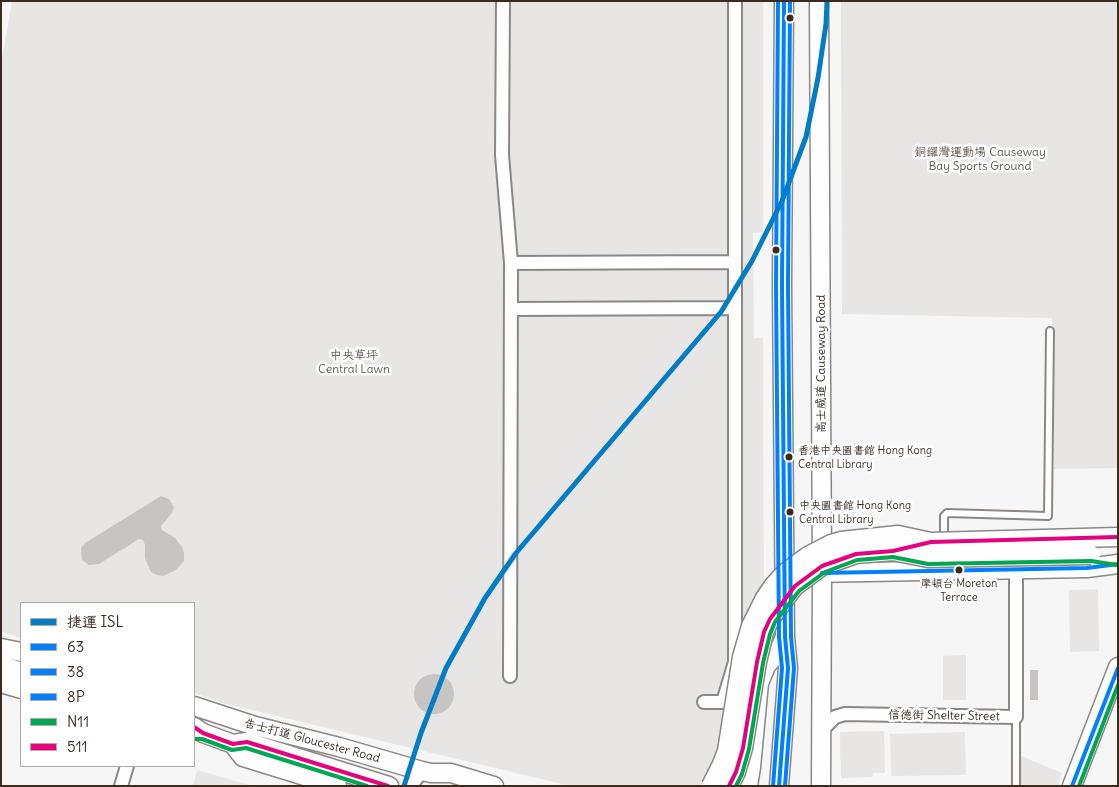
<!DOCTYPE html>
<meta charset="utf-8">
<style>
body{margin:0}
#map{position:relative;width:1119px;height:787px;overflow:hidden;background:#f7f6f6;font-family:Delius,"LXGW WenKai TC",sans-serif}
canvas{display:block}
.frame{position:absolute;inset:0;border:2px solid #3b2a1e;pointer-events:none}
.legend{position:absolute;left:20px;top:602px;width:175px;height:165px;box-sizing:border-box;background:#fff;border:1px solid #b1aaa5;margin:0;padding:6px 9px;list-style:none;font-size:15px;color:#3b2a1e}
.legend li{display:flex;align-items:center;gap:10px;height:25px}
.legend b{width:25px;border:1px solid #b1aaa5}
</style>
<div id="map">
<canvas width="1119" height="787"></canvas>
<div class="frame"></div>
<ul class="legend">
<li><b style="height:6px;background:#007dc5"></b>捷運 ISL</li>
<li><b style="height:6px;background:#0080ff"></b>63</li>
<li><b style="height:6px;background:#0080ff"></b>38</li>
<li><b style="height:6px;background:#0080ff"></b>8P</li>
<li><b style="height:6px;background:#00a651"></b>N11</li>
<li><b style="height:6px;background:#e5007d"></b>511</li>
</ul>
</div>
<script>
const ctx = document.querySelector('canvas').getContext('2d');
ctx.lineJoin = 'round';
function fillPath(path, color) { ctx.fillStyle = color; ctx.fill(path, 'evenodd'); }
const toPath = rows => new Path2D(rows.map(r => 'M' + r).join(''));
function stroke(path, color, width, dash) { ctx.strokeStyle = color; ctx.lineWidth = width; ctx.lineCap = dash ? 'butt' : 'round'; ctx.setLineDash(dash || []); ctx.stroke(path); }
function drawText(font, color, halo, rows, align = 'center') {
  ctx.font = font + ' Delius,"LXGW WenKai TC",sans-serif'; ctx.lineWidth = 5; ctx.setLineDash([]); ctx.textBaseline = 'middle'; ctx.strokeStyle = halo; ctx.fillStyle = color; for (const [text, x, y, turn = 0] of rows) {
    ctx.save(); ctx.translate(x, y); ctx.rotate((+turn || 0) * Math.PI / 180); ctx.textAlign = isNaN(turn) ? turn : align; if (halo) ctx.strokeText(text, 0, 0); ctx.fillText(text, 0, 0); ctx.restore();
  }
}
const built = toPath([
 [1098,589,1099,651,1070,652,1069,590],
 [966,655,966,700,943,700,943,656],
 [884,731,885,773,873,773,872,777,841,778,840,732],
 [965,732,966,775,891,776,890,734],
 [1021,756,1062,773,1058,786,1021,786],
 [197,770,253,786,193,786]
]);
const green = toPath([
 [12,1,763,1,763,232,753,233,754,338,763,338,764,614,735,786,571,786,226,704,194,693,194,603,21,603,21,638,1,632,1,65],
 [841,1,1118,1,1118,468,1054,469,1052,318,842,314]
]);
const water = toPath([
 [161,496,169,499,174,507,172,513,161,526,162,530,175,538,182,547,184,553,184,561,176,570,163,576,157,575,151,572,145,558,145,545,143,540,139,539,99,564,89,565,82,560,81,548,85,543],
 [1030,670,1038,670,1038,700,1030,700],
 '414 694a20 20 0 1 1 40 0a20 20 0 1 1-40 0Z'
]);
const lane = toPath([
 [944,540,944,516,947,513,1048,516,1050,331],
 [1016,786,1016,717]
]);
const street = toPath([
 [503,1,502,155,511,263,510,676],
 [511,263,735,262],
 [511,309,735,308],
 [704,702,723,702,735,662,735,1],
 [821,731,835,717,845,714,1016,717,1016,570],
 [121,786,127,766],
 [411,786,422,771]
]);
const secondary = toPath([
 [819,1,822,573,821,786],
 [813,573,1087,568,1118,564],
 [1,648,21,652],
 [1,683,21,689],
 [194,706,255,726,339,747,422,771,431,773,451,773,494,786],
 [194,727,203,733,233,744,247,742,389,786],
 [233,744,243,757,337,786],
 [748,786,751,767,759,683,766,666,779,650,785,637],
 [779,786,788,668,785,637,782,285,784,1],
 [1072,786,1118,667]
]);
const highway = toPath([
 [1,668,21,675]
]);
const secondaryBridge = toPath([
 [711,786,722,764,727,751,742,657,751,626,765,598,774,585,785,573,808,556,831,544,841,541,898,535,931,542,1118,537],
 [729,786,736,772,743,748,757,662,764,632,770,619,787,596,795,586,822,566,856,554,893,551,928,558,1091,555]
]);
const bus1 = toPath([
 [822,573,1087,568,1118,564],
 [779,786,788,668,785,637,782,285,784,1],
 [1072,786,1118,668]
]);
const bus2 = toPath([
 [785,786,794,668,791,637,788,285,790,1]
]);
const bus3 = toPath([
 [773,786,782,668,779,637,776,285,778,1]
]);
const bus4 = toPath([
 [194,739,202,739,232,750,246,748,367,786],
 [736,786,742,774,749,749,763,663,770,634,775,622,799,591,825,572,857,560,893,557,928,564,1091,561,1117,565],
 [1079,786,1118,685]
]);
const bus5 = toPath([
 [194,727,203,733,233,744,247,742,388,786],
 [729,786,736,772,743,748,757,662,764,632,770,619,795,586,822,566,856,554,893,551,931,542,1118,537]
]);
const metro1 = toPath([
 [404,786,421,733,446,668,485,598,516,553,721,312,752,261,782,201,806,137,818,78,826,24,827,1]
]);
const markers = [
 [790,18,4.5,"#3b2a1e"],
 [776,250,4.5,"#3b2a1e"],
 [789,457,4.5,"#3b2a1e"],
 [790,512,4.5,"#3b2a1e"],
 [959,570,4.5,"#3b2a1e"]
];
const busNames = [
 ["香港中央圖書館 Hong Kong",798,451],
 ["Central Library",798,465],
 ["中央圖書館 Hong Kong",799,506],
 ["Central Library",799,520],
 ["摩頓台 Moreton",959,584,"center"],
 ["Terrace",959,598,"center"]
];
const parkNames = [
 ["銅鑼灣運動場 Causeway",980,153],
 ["Bay Sports Ground",980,167],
 ["中央草坪",354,356],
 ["Central Lawn",354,370]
];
const streetNames = [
 ["高士威道 Causeway Road",822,364,-90],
 ["信德街 Shelter Street",944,716,1],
 ["告士打道 Gloucester Road",312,741,15]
];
fillPath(built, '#e8e6e5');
fillPath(green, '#e8e6e4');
fillPath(water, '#c8c4c1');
stroke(lane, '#8b8784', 10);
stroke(street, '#8b8784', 16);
stroke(secondary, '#8b8784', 21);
stroke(highway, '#8b8784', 28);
stroke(lane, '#fefefe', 6);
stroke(street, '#fefefe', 12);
stroke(secondary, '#fefefe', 18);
stroke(highway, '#fefefe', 24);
stroke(secondaryBridge, '#8b8784', 21, []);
stroke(secondaryBridge, '#fefefe', 18);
stroke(bus1, '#0080ff', 4);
stroke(bus2, '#0080ff', 4);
stroke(bus3, '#0080ff', 4);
stroke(bus4, '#00a651', 4);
stroke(bus5, '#e5007d', 4);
stroke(metro1, '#007dc5', 5);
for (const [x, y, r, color] of markers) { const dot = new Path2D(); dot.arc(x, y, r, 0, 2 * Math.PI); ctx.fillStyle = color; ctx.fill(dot); stroke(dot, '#fff', 2); }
drawText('11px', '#3b2a1e', '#fff', busNames, 'left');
drawText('12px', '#63564c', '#fff', parkNames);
drawText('12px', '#3b2a1e', '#fff', streetNames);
</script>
